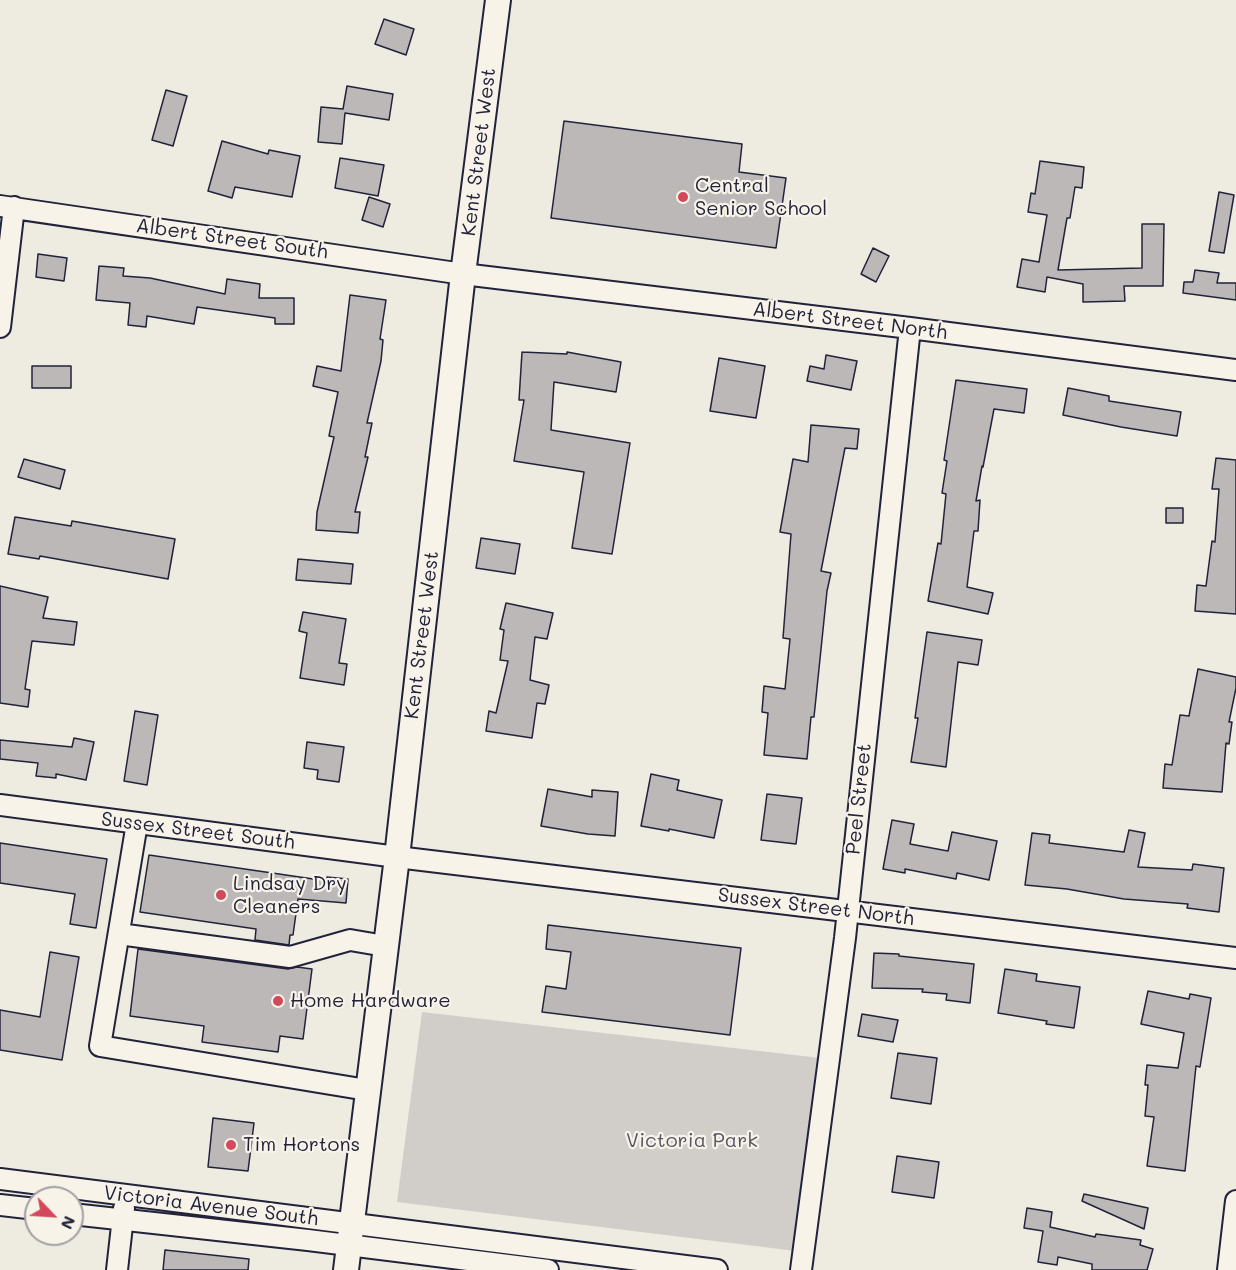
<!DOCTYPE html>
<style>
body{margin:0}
#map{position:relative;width:1236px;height:1270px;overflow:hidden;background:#eeebe1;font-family:Mali,sans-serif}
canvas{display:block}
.north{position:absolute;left:24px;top:1186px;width:60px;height:60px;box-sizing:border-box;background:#f7f3e8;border:2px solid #a29fa3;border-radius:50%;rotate:115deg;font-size:16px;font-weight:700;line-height:24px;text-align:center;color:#22223b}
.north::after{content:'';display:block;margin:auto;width:21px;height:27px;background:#d1495b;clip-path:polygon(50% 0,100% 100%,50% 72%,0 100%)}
</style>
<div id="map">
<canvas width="1236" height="1270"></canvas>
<div class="north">N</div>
</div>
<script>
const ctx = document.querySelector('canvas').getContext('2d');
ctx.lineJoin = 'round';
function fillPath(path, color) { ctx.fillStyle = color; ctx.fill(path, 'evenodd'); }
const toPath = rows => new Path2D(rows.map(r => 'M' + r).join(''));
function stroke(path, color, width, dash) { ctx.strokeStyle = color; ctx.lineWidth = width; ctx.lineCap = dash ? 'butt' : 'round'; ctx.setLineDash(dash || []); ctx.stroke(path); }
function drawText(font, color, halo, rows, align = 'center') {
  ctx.font = font + ' Mali,sans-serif'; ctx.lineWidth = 4.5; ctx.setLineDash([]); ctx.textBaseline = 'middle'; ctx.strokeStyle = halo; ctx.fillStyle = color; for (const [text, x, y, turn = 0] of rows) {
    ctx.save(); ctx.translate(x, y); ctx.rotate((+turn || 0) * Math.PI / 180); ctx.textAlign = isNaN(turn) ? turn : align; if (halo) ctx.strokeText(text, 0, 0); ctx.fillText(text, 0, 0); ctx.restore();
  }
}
const green = toPath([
 [422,1012,820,1058,796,1251,397,1202]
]);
const building = toPath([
 [384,19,414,29,406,55,375,44,384,19],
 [347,86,393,94,389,120,345,113,342,144,318,142,321,107,343,109,347,86],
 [166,90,187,96,173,146,152,140,166,90],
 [564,121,742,144,739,172,786,178,776,248,551,218,564,121],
 [222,141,268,154,269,150,300,156,292,197,235,187,232,198,208,191,222,141],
 [340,158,384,165,378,196,335,188,340,158],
 [1040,161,1084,167,1082,188,1075,187,1070,218,1067,218,1058,270,1142,268,1142,224,1164,224,1163,286,1124,286,1125,301,1083,302,1083,284,1047,277,1045,292,1017,287,1022,259,1039,262,1047,215,1028,212,1031,193,1035,194,1040,161],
 [1219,192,1234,195,1224,253,1209,251,1219,192],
 [369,197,390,204,383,227,362,220,369,197],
 [873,248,889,256,876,282,861,274,873,248],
 [38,254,67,258,64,281,36,277,38,254],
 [99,266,124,268,123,276,150,278,225,294,227,279,260,284,259,298,294,298,294,324,275,324,275,318,197,307,194,324,147,316,146,327,128,325,130,303,96,300,99,266],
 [1195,270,1219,273,1217,283,1236,283,1236,300,1183,293,1184,282,1193,282,1195,270],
 [350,295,386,300,380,339,383,340,381,361,367,423,372,423,365,457,368,457,355,512,360,512,358,533,316,530,317,512,334,437,329,436,338,392,313,386,317,366,341,371,350,295],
 [522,352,567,354,567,352,621,362,616,392,554,382,551,430,630,443,612,554,572,548,584,472,514,461,524,400,519,400,522,352],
 [826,355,857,361,851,390,807,381,810,366,824,369,826,355],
 [719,358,765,366,756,418,710,411,719,358],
 [32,366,71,366,71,388,32,388,32,366],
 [956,380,1027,389,1024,413,994,409,983,467,982,466,976,501,980,500,978,531,974,531,967,587,993,593,988,614,928,601,938,543,941,544,946,494,942,493,947,461,944,460,956,380],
 [1068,388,1109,396,1109,401,1181,412,1177,436,1121,427,1063,415,1068,388],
 [811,425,859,429,857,449,845,448,821,571,831,573,827,591,814,717,811,717,807,759,764,755,768,713,762,712,764,686,785,689,790,639,783,638,791,534,780,532,793,459,808,462,811,425],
 [1216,458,1236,460,1236,614,1195,611,1197,585,1206,586,1212,541,1215,542,1219,489,1212,489,1216,458],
 [24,459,65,470,60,489,18,477,24,459],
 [1166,508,1183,508,1183,523,1166,523,1166,508],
 [15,517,71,526,72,521,175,539,168,579,40,556,39,559,8,554,15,517],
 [481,538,520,544,515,574,476,568,481,538],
 [298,559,353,564,351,584,296,580,298,559],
 [0,586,48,597,43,618,77,622,74,645,32,641,25,689,30,690,28,707,0,703,0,586],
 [506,603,553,613,547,639,535,637,530,680,549,685,545,704,537,703,532,738,486,731,489,711,496,713,508,661,500,660,504,630,500,629,506,603],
 [303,612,346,619,339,663,347,664,344,685,300,678,307,633,299,631,303,612],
 [927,632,982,640,978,665,958,662,946,767,911,762,918,718,915,718,927,632],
 [1198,669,1236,677,1236,688,1229,722,1232,722,1229,744,1226,743,1222,792,1163,788,1165,764,1172,765,1180,715,1189,716,1198,669],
 [135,711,158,715,147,785,124,781,135,711],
 [74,738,94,742,86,780,56,774,56,778,36,776,38,763,0,759,0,740,72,747,74,738],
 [307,742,344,747,339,782,317,779,318,770,304,768,307,742],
 [651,774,679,780,677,790,722,800,714,838,669,829,669,831,641,826,651,774],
 [548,789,592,797,592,790,618,792,615,836,588,834,541,826,548,789],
 [767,794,802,798,796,844,761,840,767,794],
 [892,820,914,824,910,844,948,851,952,832,997,841,989,880,957,873,956,879,905,869,905,873,883,869,892,820],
 [1129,830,1145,833,1138,867,1192,870,1193,864,1224,868,1219,912,1187,908,1188,904,1124,899,1067,889,1025,885,1032,833,1050,835,1049,843,1124,852,1129,830],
 [0,843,107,859,96,928,70,924,75,894,0,883,0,843],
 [149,855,327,881,327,877,348,879,346,903,298,899,293,935,290,935,289,945,255,940,256,929,140,912,149,855],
 [548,925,741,948,730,1035,542,1012,546,986,566,989,571,952,546,949,548,925],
 [138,949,288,969,297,967,312,969,303,1039,280,1036,278,1052,202,1042,204,1026,130,1016,138,949],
 [50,952,79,957,62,1060,0,1050,0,1010,40,1017,50,952],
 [874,953,899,954,899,956,974,964,970,1003,946,1000,947,994,922,992,923,989,872,988,874,953],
 [1005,969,1037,974,1036,981,1080,987,1074,1028,1046,1024,1047,1021,998,1013,1005,969],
 [1148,991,1189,999,1190,994,1211,998,1200,1067,1196,1066,1185,1171,1147,1166,1154,1117,1145,1116,1148,1085,1145,1085,1147,1065,1178,1068,1184,1033,1141,1024,1148,991],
 [862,1014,898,1020,893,1042,858,1036,862,1014],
 [898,1053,937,1058,931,1104,891,1098,898,1053],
 [213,1118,254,1123,248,1171,208,1167,213,1118],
 [897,1156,939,1162,934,1198,892,1192,897,1156],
 [1084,1194,1148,1208,1144,1229,1082,1201,1084,1194],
 [1027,1208,1052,1212,1050,1227,1095,1237,1096,1234,1141,1240,1140,1245,1153,1249,1147,1270,1092,1270,1092,1264,1058,1257,1057,1265,1038,1262,1043,1231,1024,1228,1027,1208],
 [165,1250,249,1259,248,1270,163,1270,165,1250]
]);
const minor = toPath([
 [0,206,463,274,910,328,1236,370],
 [0,327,14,207],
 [0,805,397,857,1236,958],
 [137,823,100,1046,367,1090],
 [119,934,290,957,350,940,385,946],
 [0,1179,717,1270],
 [0,1205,36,1209],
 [72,1214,308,1240,548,1270],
 [117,1270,124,1208],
 [801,1270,845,938,910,328],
 [1228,1270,1236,1201]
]);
const major = toPath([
 [346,1270,397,857,463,274,498,0]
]);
const markers = [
 [683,197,6,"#d1495b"],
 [221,895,6,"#d1495b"],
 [278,1001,6,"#d1495b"],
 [231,1145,6,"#d1495b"]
];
const streetNames = [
 ["Kent Street West",479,152,-83],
 ["Albert Street South",232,239,8],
 ["Albert Street North",850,321,7],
 ["Kent Street West",422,635,-83],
 ["Peel Street",859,799,-84],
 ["Sussex Street South",198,831,7],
 ["Sussex Street North",816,907,7],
 ["Victoria Avenue South",211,1206,7]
];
const poiNames = [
 ["Central",695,186],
 ["Senior School",695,209],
 ["Lindsay Dry",233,884],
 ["Cleaners",233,907],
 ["Home Hardware",290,1001],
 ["Tim Hortons",243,1145]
];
const parkNames = [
 ["Victoria Park",692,1141]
];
fillPath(green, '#d1cdc9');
fillPath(building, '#bbb8b7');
stroke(building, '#22223b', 1.5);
stroke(minor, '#22223b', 24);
stroke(major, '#22223b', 28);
stroke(minor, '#f7f3e8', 20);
stroke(major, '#f7f3e8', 24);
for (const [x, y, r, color] of markers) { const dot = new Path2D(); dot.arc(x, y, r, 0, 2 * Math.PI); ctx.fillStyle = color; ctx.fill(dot); stroke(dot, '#f7f3e8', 2); }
drawText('20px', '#22223b', '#f7f3e8', streetNames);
drawText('20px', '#22223b', '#f7f3e8', poiNames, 'left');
drawText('20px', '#575566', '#f7f3e8', parkNames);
</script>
